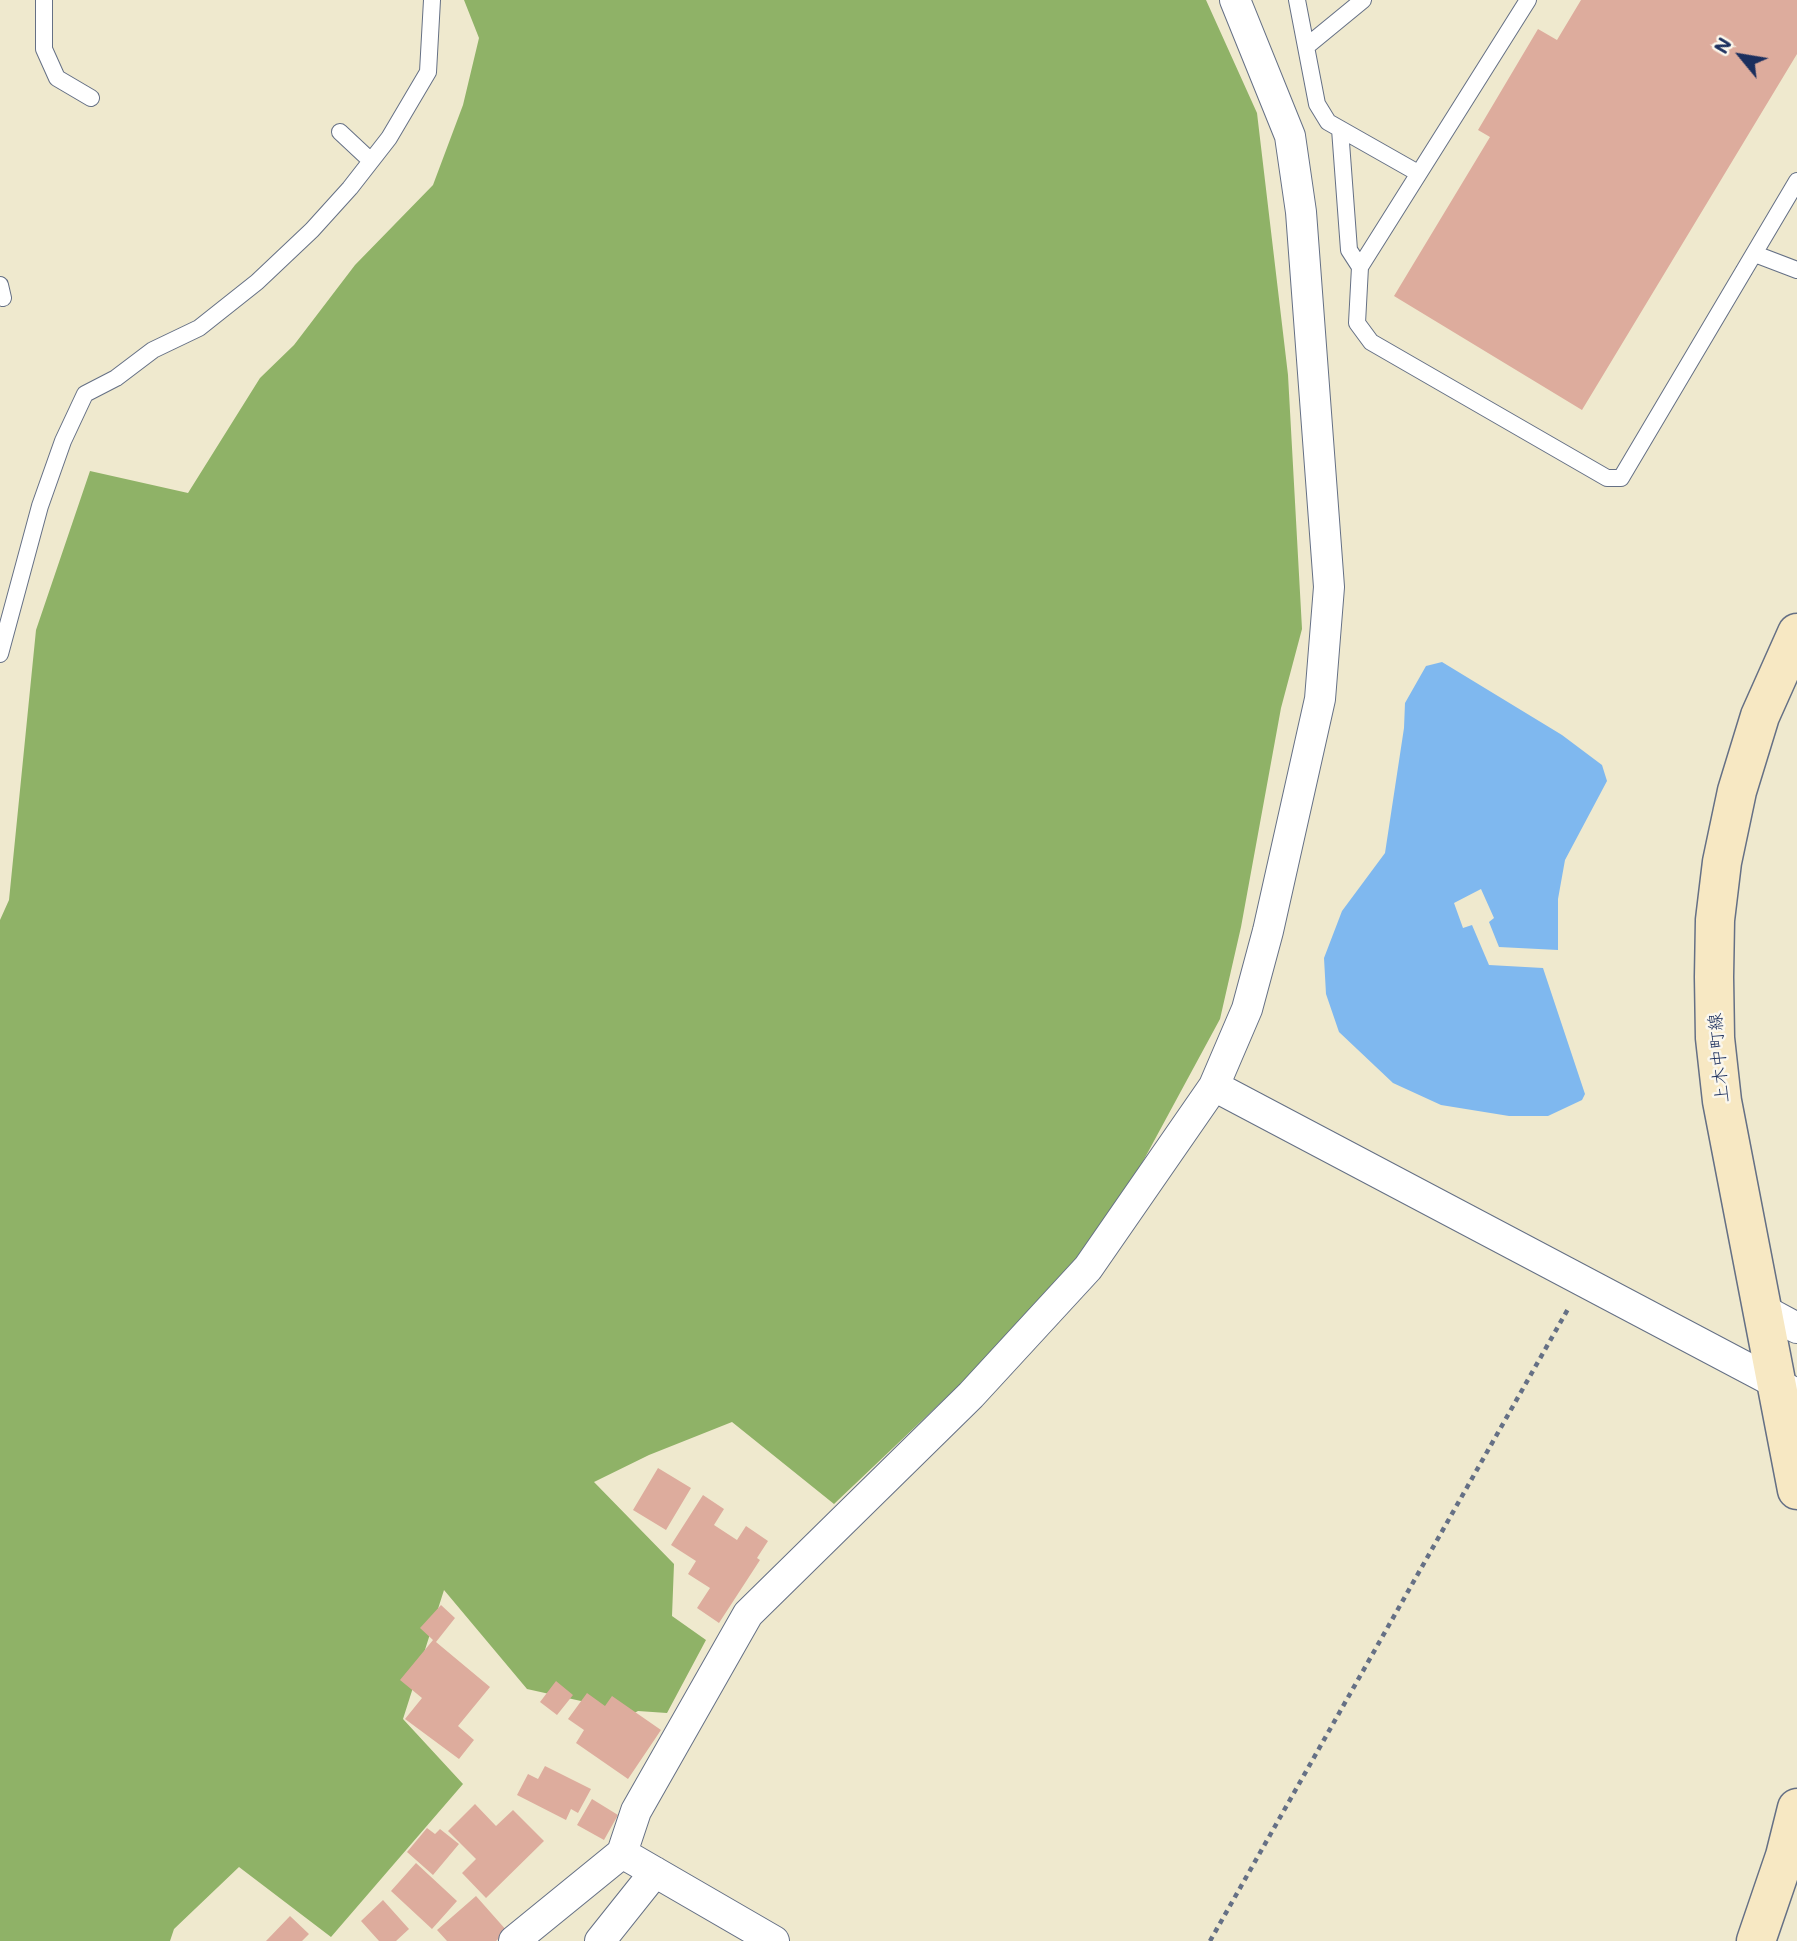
<!DOCTYPE html>
<meta charset="utf-8">
<style>
body{margin:0}
#map{position:relative;width:1797px;height:1941px;overflow:hidden;background:#efe9ce;font-family:Mali,sans-serif}
canvas{display:block}
.north{position:absolute;left:1706px;top:21px;width:70px;height:70px;-webkit-text-stroke:5px #fbf7ec;paint-order:stroke;rotate:300deg;font-size:19px;font-weight:700;line-height:28px;text-align:center;color:#1b2f5e}
.north::after{content:'';display:block;margin:auto;width:24px;height:32px;background:#1b2f5e;clip-path:polygon(50% 0,100% 100%,50% 72%,0 100%)}
</style>
<div id="map">
<canvas width="1797" height="1941"></canvas>
<div class="north">N</div>
</div>
<script>
const ctx = document.querySelector('canvas').getContext('2d');
ctx.lineJoin = 'round';
function fillPath(path, color) { ctx.fillStyle = color; ctx.fill(path, 'evenodd'); }
const toPath = rows => new Path2D(rows.map(r => 'M' + r).join(''));
function stroke(path, color, width, dash) { ctx.strokeStyle = color; ctx.lineWidth = width; ctx.lineCap = dash ? 'butt' : 'round'; ctx.setLineDash(dash || []); ctx.stroke(path); }
function drawText(font, color, halo, rows, align = 'center') {
  ctx.font = font + ' Mali,"Klee One",sans-serif'; ctx.lineWidth = 5; ctx.setLineDash([]); ctx.textBaseline = 'middle'; ctx.strokeStyle = halo; ctx.fillStyle = color; for (const [text, x, y, turn = 0] of rows) {
    ctx.save(); ctx.translate(x, y); ctx.rotate((+turn || 0) * Math.PI / 180); ctx.textAlign = isNaN(turn) ? turn : align; if (halo) ctx.strokeText(text, 0, 0); ctx.fillText(text, 0, 0); ctx.restore();
  }
}
const forest = toPath([
 [464,0,1206,0,1257,113,1288,375,1302,629,1281,708,1241,927,1220,1019,1128,1189,1034,1314,834,1504,732,1422,649,1455,594,1482,674,1564,672,1616,706,1640,667,1713,638,1711,612,1725,581,1701,527,1689,444,1590,403,1719,463,1784,331,1937,239,1867,174,1929,170,1941,0,1941,0,920,9,900,36,630,90,471,188,493,260,378,294,345,355,265,433,185,463,105,479,38]
]);
const water = toPath([
 [1442,662,1562,735,1602,765,1607,781,1565,860,1558,899,1558,950,1499,947,1489,922,1494,918,1481,889,1454,903,1463,928,1472,925,1489,965,1543,968,1585,1094,1582,1100,1548,1116,1509,1116,1441,1105,1393,1083,1339,1032,1326,994,1324,958,1342,911,1385,853,1404,728,1405,703,1426,666]
]);
const building = toPath([
 [1581,0,1797,0,1797,54,1582,410,1394,296,1490,137,1478,130,1538,29,1557,40],
 [658,1468,691,1488,666,1530,633,1510],
 [703,1495,724,1509,714,1525,737,1540,746,1526,768,1541,757,1558,760,1560,719,1623,697,1608,710,1588,688,1574,696,1561,671,1545],
 [441,1605,455,1618,436,1642,490,1687,458,1726,474,1740,459,1759,405,1719,422,1698,400,1680,433,1640,420,1628],
 [556,1681,573,1695,557,1715,540,1702],
 [587,1693,605,1706,612,1696,661,1730,628,1779,576,1743,584,1730,568,1719],
 [545,1766,591,1789,578,1813,571,1809,566,1820,517,1795,528,1774,538,1779],
 [592,1799,618,1815,604,1840,577,1825],
 [475,1804,496,1826,513,1810,544,1841,486,1898,462,1873,476,1859,448,1831],
 [427,1828,435,1834,440,1829,459,1844,433,1875,407,1852],
 [416,1863,457,1901,432,1929,391,1891],
 [476,1896,507,1931,496,1941,447,1941,437,1930],
 [383,1900,409,1929,396,1941,379,1941,361,1921],
 [290,1916,309,1934,302,1941,266,1941]
]);
const path = toPath([
 [1210,1941,1568,1309]
]);
const service = toPath([
 [44,0,44,49,57,78,91,98],
 [1297,0,1317,104,1328,122,1418,173],
 [1528,0,1360,267,1357,323,1371,342,1607,478,1621,478,1797,181],
 [1307,46,1363,0],
 [1340,129,1349,250,1360,267],
 [340,132,371,161],
 [1755,254,1797,270],
 [0,285,3,298],
 [0,654,40,506,63,441,85,394,116,378,153,350,199,328,257,282,312,230,350,188,389,138,428,72,432,0]
]);
const minor = toPath([
 [1214,1086,1789,1390],
 [1760,1308,1797,1328],
 [622,1853,774,1941],
 [514,1941,622,1853,636,1811,748,1614,971,1395,1088,1268,1214,1086,1247,1009,1268,931,1320,699,1329,587,1301,212,1290,136,1235,0],
 [600,1941,655,1872]
]);
const secondary = toPath([
 [1797,633,1760,716,1737,791,1722,862,1715,920,1714,977,1715,1038,1722,1101,1797,1490],
 [1756,1941,1785,1856,1797,1808]
]);
const streetNames = [
 ["上木中町線",1719,1058,-95]
];
fillPath(forest, '#8fb267');
fillPath(water, '#7fb8ef');
fillPath(building, '#ddac9d');
stroke(service, '#657085', 18);
stroke(minor, '#657085', 32);
stroke(secondary, '#657085', 41);
stroke(path, '#657085', 4.5, [5, 5]);
stroke(service, '#fff', 16);
stroke(minor, '#fff', 30);
stroke(secondary, '#f7e8c3', 38);
drawText('18px', '#1b2f5e', '#fbf7ec', streetNames);
</script>
